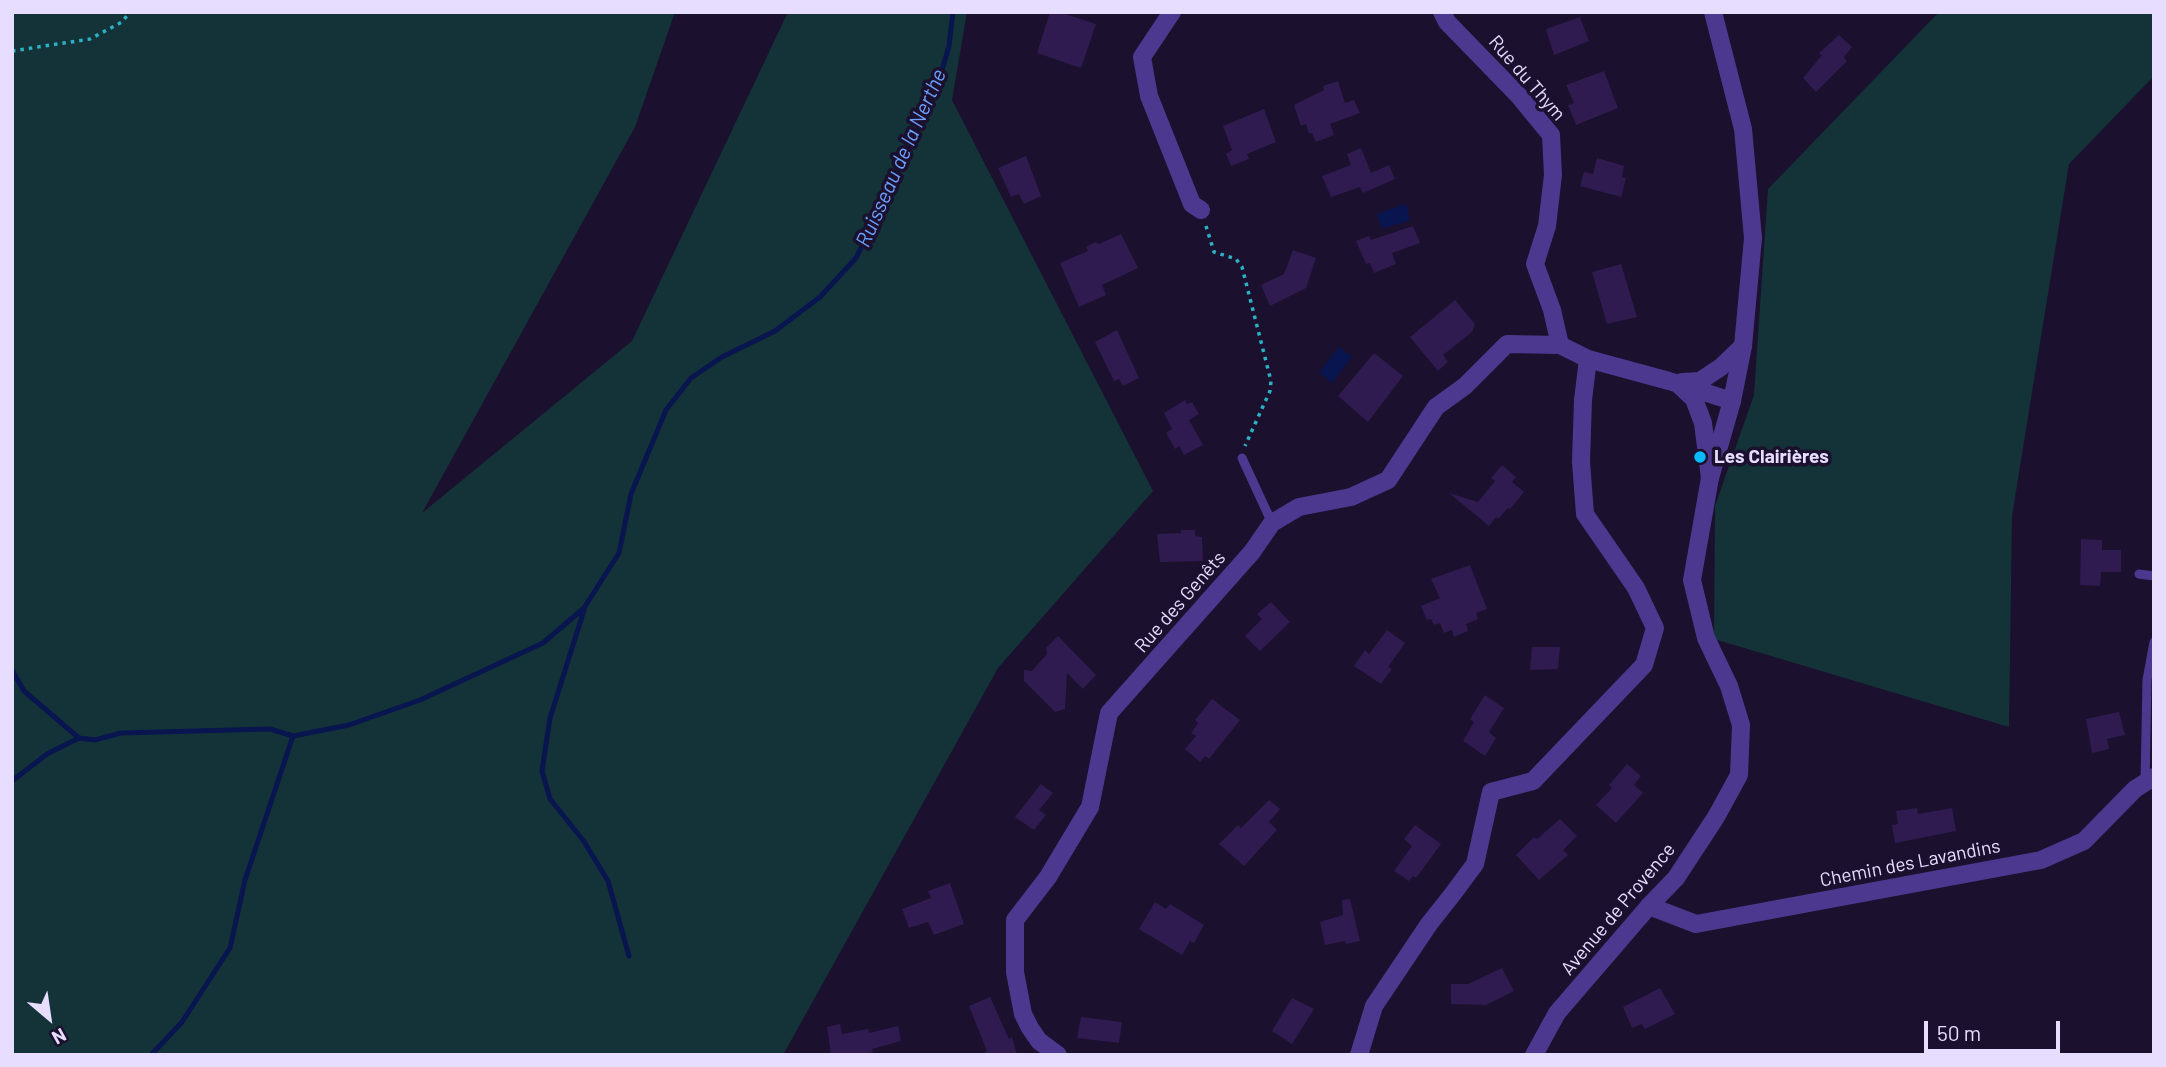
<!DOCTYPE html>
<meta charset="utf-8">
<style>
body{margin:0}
#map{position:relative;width:2166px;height:1067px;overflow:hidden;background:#1b102e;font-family:Barlow,sans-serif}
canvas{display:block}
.frame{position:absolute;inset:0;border:14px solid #e7ddff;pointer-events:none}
.north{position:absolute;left:14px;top:983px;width:70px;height:70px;-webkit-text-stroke:5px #1b102e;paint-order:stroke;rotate:151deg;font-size:19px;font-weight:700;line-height:28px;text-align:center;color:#e7ddff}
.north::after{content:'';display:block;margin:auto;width:24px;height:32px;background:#e7ddff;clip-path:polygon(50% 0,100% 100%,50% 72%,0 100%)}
.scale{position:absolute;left:1924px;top:1021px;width:136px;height:32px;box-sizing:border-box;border:4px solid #e7ddff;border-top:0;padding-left:9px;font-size:21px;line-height:24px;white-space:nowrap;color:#e7ddff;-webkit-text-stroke:5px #1b102e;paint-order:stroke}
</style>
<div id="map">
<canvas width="2166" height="1067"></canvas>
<div class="frame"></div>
<div class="north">N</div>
<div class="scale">50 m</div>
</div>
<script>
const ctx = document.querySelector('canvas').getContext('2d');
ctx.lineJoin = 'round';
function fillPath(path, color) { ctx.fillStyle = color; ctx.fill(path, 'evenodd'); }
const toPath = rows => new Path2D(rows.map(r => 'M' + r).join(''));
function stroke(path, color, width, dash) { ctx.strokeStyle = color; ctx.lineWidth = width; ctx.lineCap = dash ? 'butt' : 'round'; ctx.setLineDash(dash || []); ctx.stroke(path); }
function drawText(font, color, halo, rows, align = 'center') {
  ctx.font = font + ' Barlow,sans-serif'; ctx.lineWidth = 7; ctx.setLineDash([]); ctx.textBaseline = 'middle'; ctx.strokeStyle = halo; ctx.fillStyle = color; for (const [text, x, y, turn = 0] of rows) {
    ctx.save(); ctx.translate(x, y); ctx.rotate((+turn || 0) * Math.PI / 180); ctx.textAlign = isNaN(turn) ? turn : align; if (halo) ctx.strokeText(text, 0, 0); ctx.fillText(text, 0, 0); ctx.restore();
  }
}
const green = toPath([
 [12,12,675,12,635,127,422,513,632,341,788,12,967,12,952,100,1153,491,998,668,783,1055,12,1055],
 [1939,12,2154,12,2154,76,2069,164,2012,516,2009,727,1714,639,1715,506,1754,395,1768,189]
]);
const water = toPath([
 [1406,204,1410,220,1382,229,1377,214],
 [1339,347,1352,357,1332,383,1319,372]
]);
const stream = toPath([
 [584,610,550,718,542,771,550,799,583,840,608,881,629,956],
 [12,670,24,691,79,738,95,740,121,733,270,729,293,736,349,725,420,700,543,643,584,608,619,553,631,494,666,410,691,378,722,357,775,331,820,297,856,258,936,91,949,46,953,12],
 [12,781,47,754,79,738],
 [151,1055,182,1022,230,948,245,880,293,736]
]);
const building = toPath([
 [1050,12,1059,12,1096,24,1081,68,1037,53],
 [1580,17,1589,41,1554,55,1546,29],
 [1839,35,1852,47,1844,57,1847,61,1816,92,1803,78,1822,55,1819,53],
 [1604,71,1618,108,1576,125,1568,105,1574,103,1566,85],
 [1338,81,1345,103,1354,100,1360,113,1330,124,1334,135,1316,142,1312,133,1309,134,1306,124,1301,126,1294,105,1324,90,1323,86],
 [1264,109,1276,142,1247,154,1249,159,1231,166,1226,154,1232,150,1223,126],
 [1361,148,1371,173,1389,165,1395,179,1363,193,1360,187,1331,197,1322,176,1351,165,1347,154],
 [1026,156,1041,196,1024,204,1019,194,1011,197,998,168],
 [1597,158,1624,166,1622,177,1626,178,1621,197,1580,186,1584,172,1593,174],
 [1413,226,1420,243,1392,253,1396,264,1374,273,1370,263,1366,264,1356,241,1369,236,1371,240],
 [1121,234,1138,268,1102,285,1106,295,1079,307,1060,263,1088,251,1086,247,1095,242,1099,244],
 [1293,250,1316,258,1306,288,1270,306,1261,285,1284,274],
 [1621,264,1637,317,1607,324,1592,272],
 [1455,300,1475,324,1472,332,1443,355,1448,362,1438,371,1410,337],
 [1117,330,1139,378,1123,386,1119,379,1114,381,1095,342],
 [1374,353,1403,376,1368,422,1338,396],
 [1185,400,1187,404,1192,402,1199,414,1189,420,1203,445,1184,455,1179,446,1175,449,1166,433,1172,429,1164,413],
 [1502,465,1516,477,1512,482,1524,492,1510,509,1508,508,1498,519,1496,517,1489,526,1449,493,1478,502,1495,481,1491,478],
 [1181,530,1195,530,1195,536,1202,537,1203,561,1160,562,1157,534,1181,533],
 [2081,539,2102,540,2102,550,2121,550,2121,572,2101,572,2100,586,2080,585],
 [1470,565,1487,609,1476,613,1478,619,1466,624,1468,631,1454,637,1452,630,1444,633,1440,623,1434,625,1431,619,1427,620,1421,606,1440,598,1431,579],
 [1271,602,1290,622,1260,651,1245,636,1262,619,1257,614],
 [1387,630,1405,643,1388,667,1392,669,1381,684,1354,666,1365,650,1369,654],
 [1058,636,1096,675,1083,689,1067,673,1065,709,1055,712,1024,681,1024,670,1032,671,1047,654,1046,648],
 [1532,647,1560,647,1558,669,1530,670],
 [1485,695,1504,708,1489,732,1496,738,1485,756,1463,741,1474,722,1470,719],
 [1212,699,1240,720,1209,759,1205,756,1200,762,1185,749,1196,736,1191,733,1198,723,1195,720],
 [2119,712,2125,735,2107,739,2109,749,2092,753,2086,719],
 [1627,764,1641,776,1634,785,1643,793,1616,823,1596,805,1612,788,1609,785],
 [1041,784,1053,793,1039,810,1046,815,1034,830,1015,817],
 [1269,800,1280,809,1269,822,1277,830,1244,866,1219,844,1238,825,1241,828],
 [1917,808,1918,814,1952,808,1956,831,1895,843,1892,825,1898,824,1896,811],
 [1560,819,1577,836,1563,850,1568,855,1539,880,1516,855,1534,837,1537,839],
 [1415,825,1441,844,1416,878,1413,876,1409,881,1394,871,1412,846,1404,839],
 [950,883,964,924,934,935,928,922,909,928,902,909,931,898,928,891],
 [1350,899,1360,941,1346,944,1345,941,1325,945,1320,922,1343,915,1342,900],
 [1155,902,1166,909,1170,904,1204,925,1194,943,1190,941,1182,955,1139,929],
 [1502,968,1514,991,1486,1005,1451,1004,1451,984,1468,984],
 [1660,988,1675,1014,1645,1029,1642,1024,1632,1028,1623,1007],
 [990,997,1009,1039,1012,1037,1017,1055,980,1055,987,1051,969,1006],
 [1292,998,1314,1009,1292,1044,1272,1031],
 [1081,1017,1122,1022,1119,1043,1077,1038],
 [840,1024,842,1034,868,1029,869,1033,898,1026,901,1041,872,1049,873,1052,860,1055,831,1055,827,1027]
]);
const path = toPath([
 [12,51,90,39,122,22,130,12],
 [1206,226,1214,252,1236,259,1242,267,1271,381,1270,391,1245,446]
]);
const service = toPath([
 [1242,458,1272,523],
 [2139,574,2154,576],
 [2145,783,2147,680,2154,642]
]);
const minor = toPath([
 [1172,12,1142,57,1149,96,1192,204,1201,210],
 [1442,12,1447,22,1519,96,1551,135,1553,175,1547,226,1535,264,1552,310,1560,345],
 [1682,382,1700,381,1721,367,1743,346],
 [1679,385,1694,399,1703,423,1710,478],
 [1649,906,1696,924,2041,860,2084,841,2135,789,2154,777],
 [1058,1055,1039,1041,1030,1028,1023,1014,1015,972,1015,920,1048,877,1090,807,1109,713,1252,552,1272,523,1299,507,1351,497,1388,480,1436,407,1465,386,1507,344,1560,345,1588,359,1669,381,1732,401],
 [1359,1055,1374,1006,1429,924,1452,895,1475,864,1491,792,1533,781,1644,665,1655,628,1636,588,1585,514,1581,462,1583,400,1588,359]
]);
const tertiary = toPath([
 [1534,1055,1557,1013,1649,906,1676,878,1716,817,1739,775,1741,725,1729,686,1706,638,1692,580,1710,478,1732,401,1743,346,1753,238,1743,129,1713,12]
]);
const markers = [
 [1700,457,7,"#09baff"]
];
const streetNames = [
 ["Rue du Thym",1527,78,49],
 ["Rue des Genêts",1180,602,-49],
 ["Chemin des Lavandins",1910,863,-11],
 ["Avenue de Provence",1618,909,-50]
];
const poiNames = [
 ["Les Clairières",1714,457]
];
const waterNames = [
 ["Ruisseau de la Nerthe",901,158,-66]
];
fillPath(green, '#133338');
fillPath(water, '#08154f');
stroke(stream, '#08154f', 5);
fillPath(building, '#2f1b50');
stroke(path, '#2bb2c5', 3.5, [3.5, 5]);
stroke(service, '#4c398f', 9);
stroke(minor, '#4c398f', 18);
stroke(tertiary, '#4c398f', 18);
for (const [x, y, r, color] of markers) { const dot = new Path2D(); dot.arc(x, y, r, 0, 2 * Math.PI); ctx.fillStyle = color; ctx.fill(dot); stroke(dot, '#1b102e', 2.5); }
drawText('19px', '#e7ddff', '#1b102e', streetNames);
drawText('bold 19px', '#e7ddff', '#1b102e', poiNames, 'left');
drawText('italic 21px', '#6ba0ff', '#1b102e', waterNames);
</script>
